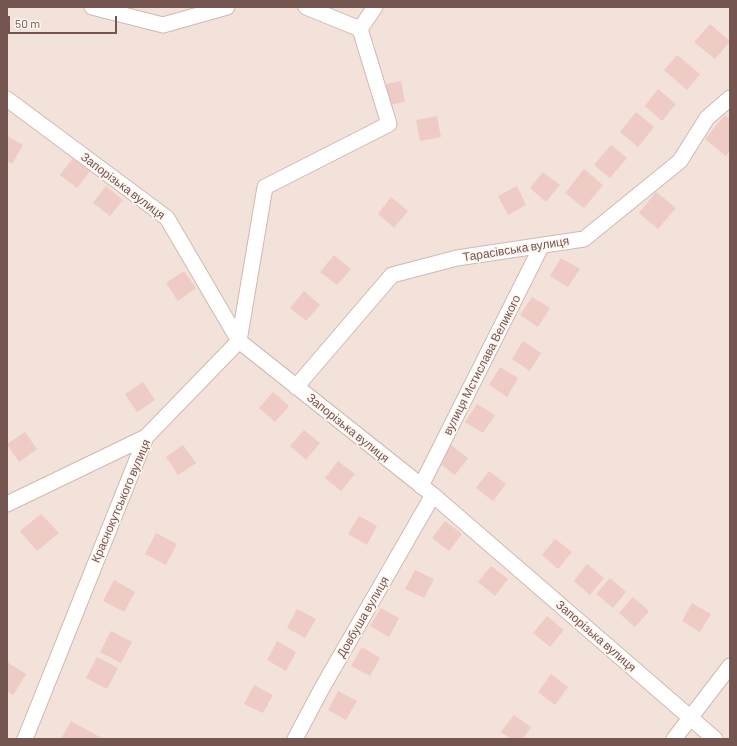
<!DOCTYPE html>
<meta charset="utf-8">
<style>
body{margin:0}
#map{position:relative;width:737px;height:746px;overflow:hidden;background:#fbf1eb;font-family:Barlow,sans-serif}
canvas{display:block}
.frame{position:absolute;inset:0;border:8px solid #745550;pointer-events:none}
.scale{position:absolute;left:8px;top:16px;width:109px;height:18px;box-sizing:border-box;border:2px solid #745550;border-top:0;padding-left:5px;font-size:12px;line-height:14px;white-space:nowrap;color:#745550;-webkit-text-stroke:3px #fef6f1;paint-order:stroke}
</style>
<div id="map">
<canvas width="737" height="746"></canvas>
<div class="frame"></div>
<div class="scale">50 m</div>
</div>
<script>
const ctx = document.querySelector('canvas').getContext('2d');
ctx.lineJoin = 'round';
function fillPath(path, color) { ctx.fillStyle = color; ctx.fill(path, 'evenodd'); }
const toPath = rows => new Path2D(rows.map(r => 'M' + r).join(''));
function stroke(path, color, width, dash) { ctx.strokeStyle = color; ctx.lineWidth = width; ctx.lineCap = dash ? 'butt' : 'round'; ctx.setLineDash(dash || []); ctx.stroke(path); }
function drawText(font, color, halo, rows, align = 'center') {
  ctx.font = font + ' Barlow,sans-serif'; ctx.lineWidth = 3.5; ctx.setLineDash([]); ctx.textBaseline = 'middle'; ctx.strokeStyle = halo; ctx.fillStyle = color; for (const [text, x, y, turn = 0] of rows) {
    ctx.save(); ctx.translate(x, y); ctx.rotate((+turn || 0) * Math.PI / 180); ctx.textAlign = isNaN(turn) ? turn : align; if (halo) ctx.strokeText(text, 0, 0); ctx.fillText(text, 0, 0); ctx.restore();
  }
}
const residential = toPath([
 [7,7,730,7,730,739,7,739]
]);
const building = toPath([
 [710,24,730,41,715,59,694,42],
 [677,55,700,74,687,90,664,70],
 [401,81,405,102,384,106,380,85],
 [658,89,676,104,662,121,645,106],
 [636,112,654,127,638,147,620,132],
 [725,115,730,119,730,150,726,156,705,139],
 [437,116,441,137,420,141,416,120],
 [7,136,23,145,12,164,7,161],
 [611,145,627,158,610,178,594,165],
 [73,158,90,171,77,188,60,175],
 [584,169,603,185,584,208,565,193],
 [543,172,560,185,546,202,530,188],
 [106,186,123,200,110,216,93,203],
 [517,186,526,205,508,215,498,196],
 [656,192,676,208,658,229,639,213],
 [391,197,408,211,394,228,378,214],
 [334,255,351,269,337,285,320,272],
 [561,258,580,269,568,287,550,276],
 [184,271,196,288,178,301,166,283],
 [304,291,320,305,306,321,290,308],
 [532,297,550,308,538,327,520,315],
 [523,341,541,353,530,371,512,359],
 [500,367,518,378,507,397,489,385],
 [143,382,155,400,137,412,125,394],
 [273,392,289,406,275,422,259,408],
 [477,404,495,415,483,433,465,422],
 [304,430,320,443,306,460,290,446],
 [25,432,37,449,19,462,7,444],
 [183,445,196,463,178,475,166,457],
 [451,445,468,458,455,475,438,462],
 [338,461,355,474,341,491,325,478],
 [489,471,506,484,493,501,476,488],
 [41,514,59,533,37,551,20,531],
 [359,516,377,526,367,545,348,534],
 [445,521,462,534,449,551,432,538],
 [156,533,177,544,166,565,145,554],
 [555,539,572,552,558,569,542,555],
 [587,564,604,578,590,595,574,581],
 [491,566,508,579,495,596,478,582],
 [415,570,434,579,424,598,405,589],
 [610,578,626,592,613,608,596,594],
 [114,580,135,592,124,612,103,601],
 [633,597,649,611,635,627,619,613],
 [692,603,711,614,700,632,682,621],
 [381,608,399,618,389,637,370,626],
 [297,609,316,619,305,638,287,628],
 [547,616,564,630,550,647,533,633],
 [111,631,132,642,121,663,100,652],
 [277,641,296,652,286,671,267,660],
 [362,647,380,658,370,676,351,666],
 [97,657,118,668,107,689,86,678],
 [7,662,26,674,13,695,7,691],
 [551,674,568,687,555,705,538,692],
 [254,685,273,695,263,713,244,704],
 [338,691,357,701,346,720,328,710],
 [514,715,531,727,523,739,511,739,501,732],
 [71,721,100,737,99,739,61,739]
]);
const minor = toPath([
 [92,7,163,25,227,7],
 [360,29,375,7],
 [7,99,167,218,239,341,433,495,715,739],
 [296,387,392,275,457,258,584,239,680,161,707,118,730,98],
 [421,486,542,245],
 [7,504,146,437],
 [25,739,146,437,239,341,265,187,389,124,360,29,306,7],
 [295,739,322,688,433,495],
 [674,739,730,666]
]);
const streetNames = [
 ["Запорізька вулиця",123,186,37],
 ["Тарасівська вулиця",516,249,-9],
 ["вулиця Мстислава Великого",482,365,-63],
 ["Запорізька вулиця",348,428,39],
 ["Краснокутського вулиця",121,501,-67],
 ["Довбуша вулиця",363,617,-60],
 ["Запорізька вулиця",596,636,41]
];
fillPath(residential, '#f2e2da');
fillPath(building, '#eeccc5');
stroke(minor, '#cebab4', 17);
stroke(minor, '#fff', 15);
drawText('12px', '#745550', '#fef6f1', streetNames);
</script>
